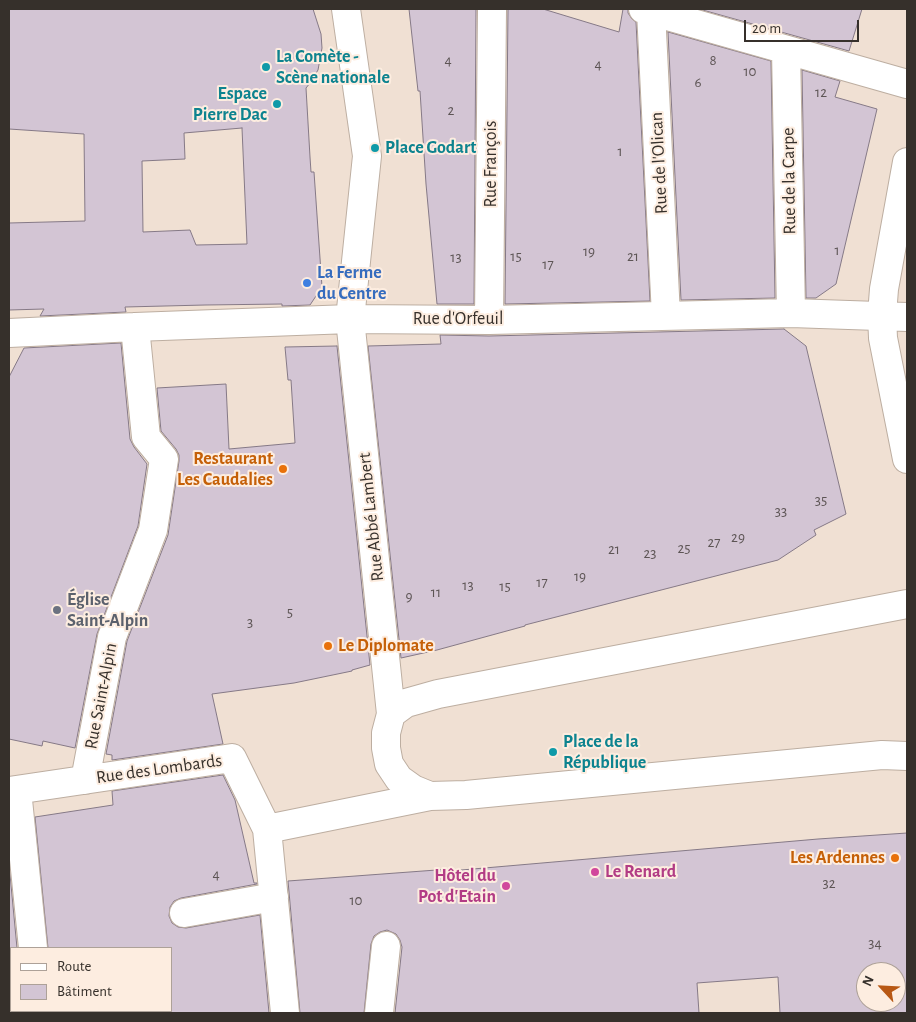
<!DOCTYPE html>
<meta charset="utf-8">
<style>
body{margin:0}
#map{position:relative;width:916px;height:1022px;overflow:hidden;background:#f0e0d3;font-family:"Alegreya Sans",sans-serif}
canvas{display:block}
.frame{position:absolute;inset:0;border:10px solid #36302b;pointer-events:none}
.legend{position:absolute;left:10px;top:947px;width:162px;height:65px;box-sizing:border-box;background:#fdede0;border:1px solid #ada198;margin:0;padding:6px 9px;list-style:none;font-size:15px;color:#36302b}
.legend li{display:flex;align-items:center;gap:10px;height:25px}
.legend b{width:25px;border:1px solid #ada198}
.north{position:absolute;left:856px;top:962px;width:50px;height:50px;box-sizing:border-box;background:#fdede0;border:1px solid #ada198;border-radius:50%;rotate:295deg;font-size:14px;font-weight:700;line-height:20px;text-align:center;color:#36302b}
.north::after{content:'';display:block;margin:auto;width:18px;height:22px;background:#b85814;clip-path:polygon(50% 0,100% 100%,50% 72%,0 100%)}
.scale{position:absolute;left:744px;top:20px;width:115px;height:22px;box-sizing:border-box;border:2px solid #36302b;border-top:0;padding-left:6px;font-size:15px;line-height:18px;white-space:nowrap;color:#36302b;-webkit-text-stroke:4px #fdede0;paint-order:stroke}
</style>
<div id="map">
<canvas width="916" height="1022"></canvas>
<div class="frame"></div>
<ul class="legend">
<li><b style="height:6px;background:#fff"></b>Route</li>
<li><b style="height:14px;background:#d3c5d4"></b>Bâtiment</li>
</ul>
<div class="north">N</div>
<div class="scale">20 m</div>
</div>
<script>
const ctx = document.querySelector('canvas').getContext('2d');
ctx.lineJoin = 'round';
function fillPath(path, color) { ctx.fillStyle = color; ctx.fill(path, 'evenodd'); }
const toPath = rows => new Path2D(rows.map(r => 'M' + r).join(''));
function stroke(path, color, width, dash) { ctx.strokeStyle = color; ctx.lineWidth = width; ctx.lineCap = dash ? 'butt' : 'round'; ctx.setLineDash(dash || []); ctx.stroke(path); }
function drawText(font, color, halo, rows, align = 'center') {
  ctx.font = font + ' "Alegreya Sans",sans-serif'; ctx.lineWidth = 4; ctx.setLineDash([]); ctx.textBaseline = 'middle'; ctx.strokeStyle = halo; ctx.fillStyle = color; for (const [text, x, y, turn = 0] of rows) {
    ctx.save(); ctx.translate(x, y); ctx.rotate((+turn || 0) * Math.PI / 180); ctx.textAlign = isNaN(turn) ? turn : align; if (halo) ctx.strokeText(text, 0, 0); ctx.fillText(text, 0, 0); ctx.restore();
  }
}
const building = toPath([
 [9,9,313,9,321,34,322,48,318,70,310,83,306,88,310,157,311,172,314,172,322,287,310,305,282,306,282,304,205,305,125,307,126,312,40,316,44,309,9,310,9,223,85,221,84,134,9,129,9,9],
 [242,128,247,244,196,245,190,230,143,232,142,161,185,159,184,133,242,128],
 [409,9,476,9,474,304,437,304,426,184,420,91,418,91,409,9],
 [508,9,543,9,619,32,623,9,628,9,628,13,632,19,636,22,650,301,505,304,508,9],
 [699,9,862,9,849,51,699,9],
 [668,32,771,61,775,298,681,300,668,32],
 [802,70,840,81,835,97,877,109,836,284,816,298,806,298,802,70],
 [784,329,806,346,846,514,814,530,816,535,778,560,525,625,525,626,437,650,401,658,368,346,441,344,440,335,489,336,784,329],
 [121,343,130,439,134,447,147,464,138,526,97,634,75,748,43,741,42,746,9,739,9,377,24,348,121,343],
 [337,346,370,665,352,670,352,671,294,683,212,694,223,744,112,760,112,755,106,754,127,641,168,535,179,461,179,455,176,449,161,431,157,388,226,384,229,449,295,443,291,380,288,380,285,347,337,346],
 [223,775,235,800,254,883,257,883,257,884,181,898,174,901,170,907,169,916,172,923,178,927,186,928,260,915,269,1013,171,1013,171,948,48,948,35,817,113,805,112,791,223,775],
 [907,833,907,1013,780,1013,778,977,697,983,699,1013,395,1013,402,947,400,940,396,934,387,930,380,932,374,936,371,944,364,1013,300,1013,288,881,450,869,450,871,818,839,907,833],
 [866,972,896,972,896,1002,866,1002,866,972],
 [9,864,17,948,9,948,9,864]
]);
const street = toPath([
 [346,9,367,156,350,319,391,714],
 [643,9,907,84],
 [651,11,666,316],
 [786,50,791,313],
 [907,162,884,289,882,315,883,338,907,459],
 [489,320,492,9],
 [9,333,135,327,350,319,489,320,791,313,907,317],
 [907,604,438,694,406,703,391,714,386,733,386,748,389,764,399,779,413,789,430,796,466,795,882,755,907,756],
 [85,780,112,637,153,530,164,459,146,437,135,327],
 [17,790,33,948],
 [9,791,232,758,267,829],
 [184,913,274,897],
 [40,1011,40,1013],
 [285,1013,267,829,430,796],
 [379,1013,386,946]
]);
const markers = [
 [266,67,5,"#0f9aa8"],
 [277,104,5,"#0f9aa8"],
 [375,148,5,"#0f9aa8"],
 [307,283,5,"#3f7fe0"],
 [283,469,5,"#e8710a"],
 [57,610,5,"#6b7280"],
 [328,646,5,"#e8710a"],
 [553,752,5,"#0f9aa8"],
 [895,858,5,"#e8710a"],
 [595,872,5,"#d1479c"],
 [506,886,5,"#d1479c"]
];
const numberNames = [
 ["4",448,60],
 ["8",713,60],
 ["4",598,64],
 ["10",750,71],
 ["6",698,82],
 ["12",821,92],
 ["2",451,110],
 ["1",620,151],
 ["1",837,250],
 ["19",589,251],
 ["15",516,256],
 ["21",633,256],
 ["13",456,257],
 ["17",548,264],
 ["35",821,500],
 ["33",781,511],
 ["29",738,537],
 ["27",714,542],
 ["25",684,548],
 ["21",614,549],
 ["23",650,553],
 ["19",580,576],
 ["17",542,582],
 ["13",468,585],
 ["15",505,586],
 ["11",436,592],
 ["9",409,596],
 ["5",290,612],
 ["3",250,622],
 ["4",216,874],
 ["32",829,883],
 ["10",356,900],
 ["34",875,943]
];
const cultureNames = [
 ["La Comète -",276,57],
 ["Scène nationale",276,78],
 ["Espace",267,94,"right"],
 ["Pierre Dac",267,115,"right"],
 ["Place Godart",385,148],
 ["Place de la",563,742],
 ["République",563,763]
];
const streetNames = [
 ["Rue de l'Olican",659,163,-93],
 ["Rue François",491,164,-90],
 ["Rue de la Carpe",789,181,-91],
 ["Rue d'Orfeuil",458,319],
 ["Rue Abbé Lambert",371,517,-96],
 ["Rue Saint-Alpin",101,696,-79],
 ["Rue des Lombards",159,769,-8]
];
const shopNames = [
 ["La Ferme",317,273],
 ["du Centre",317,294]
];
const foodNames = [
 ["Restaurant",273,459],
 ["Les Caudalies",273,480],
 ["Le Diplomate",338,646,"left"],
 ["Les Ardennes",885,858]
];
const worshipNames = [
 ["Église",67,600],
 ["Saint-Alpin",67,621]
];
const hotelNames = [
 ["Le Renard",605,872],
 ["Hôtel du",496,876,"right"],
 ["Pot d'Etain",496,897,"right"]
];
fillPath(building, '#d3c5d4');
stroke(building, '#857986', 1);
stroke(street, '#bdaea1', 30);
stroke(street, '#fff', 28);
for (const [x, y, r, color] of markers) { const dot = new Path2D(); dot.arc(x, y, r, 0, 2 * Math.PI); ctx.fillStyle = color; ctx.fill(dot); stroke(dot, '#fdede0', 2); }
drawText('15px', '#5d5555', null, numberNames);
drawText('bold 18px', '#0d838f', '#fdede0', cultureNames, 'left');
drawText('18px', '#36302b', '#fdede0', streetNames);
drawText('bold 18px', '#366cbe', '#fdede0', shopNames, 'left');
drawText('bold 18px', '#c56008', '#fdede0', foodNames, 'right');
drawText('bold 18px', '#5b616d', '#fdede0', worshipNames, 'left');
drawText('bold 18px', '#b23c85', '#fdede0', hotelNames, 'left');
</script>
